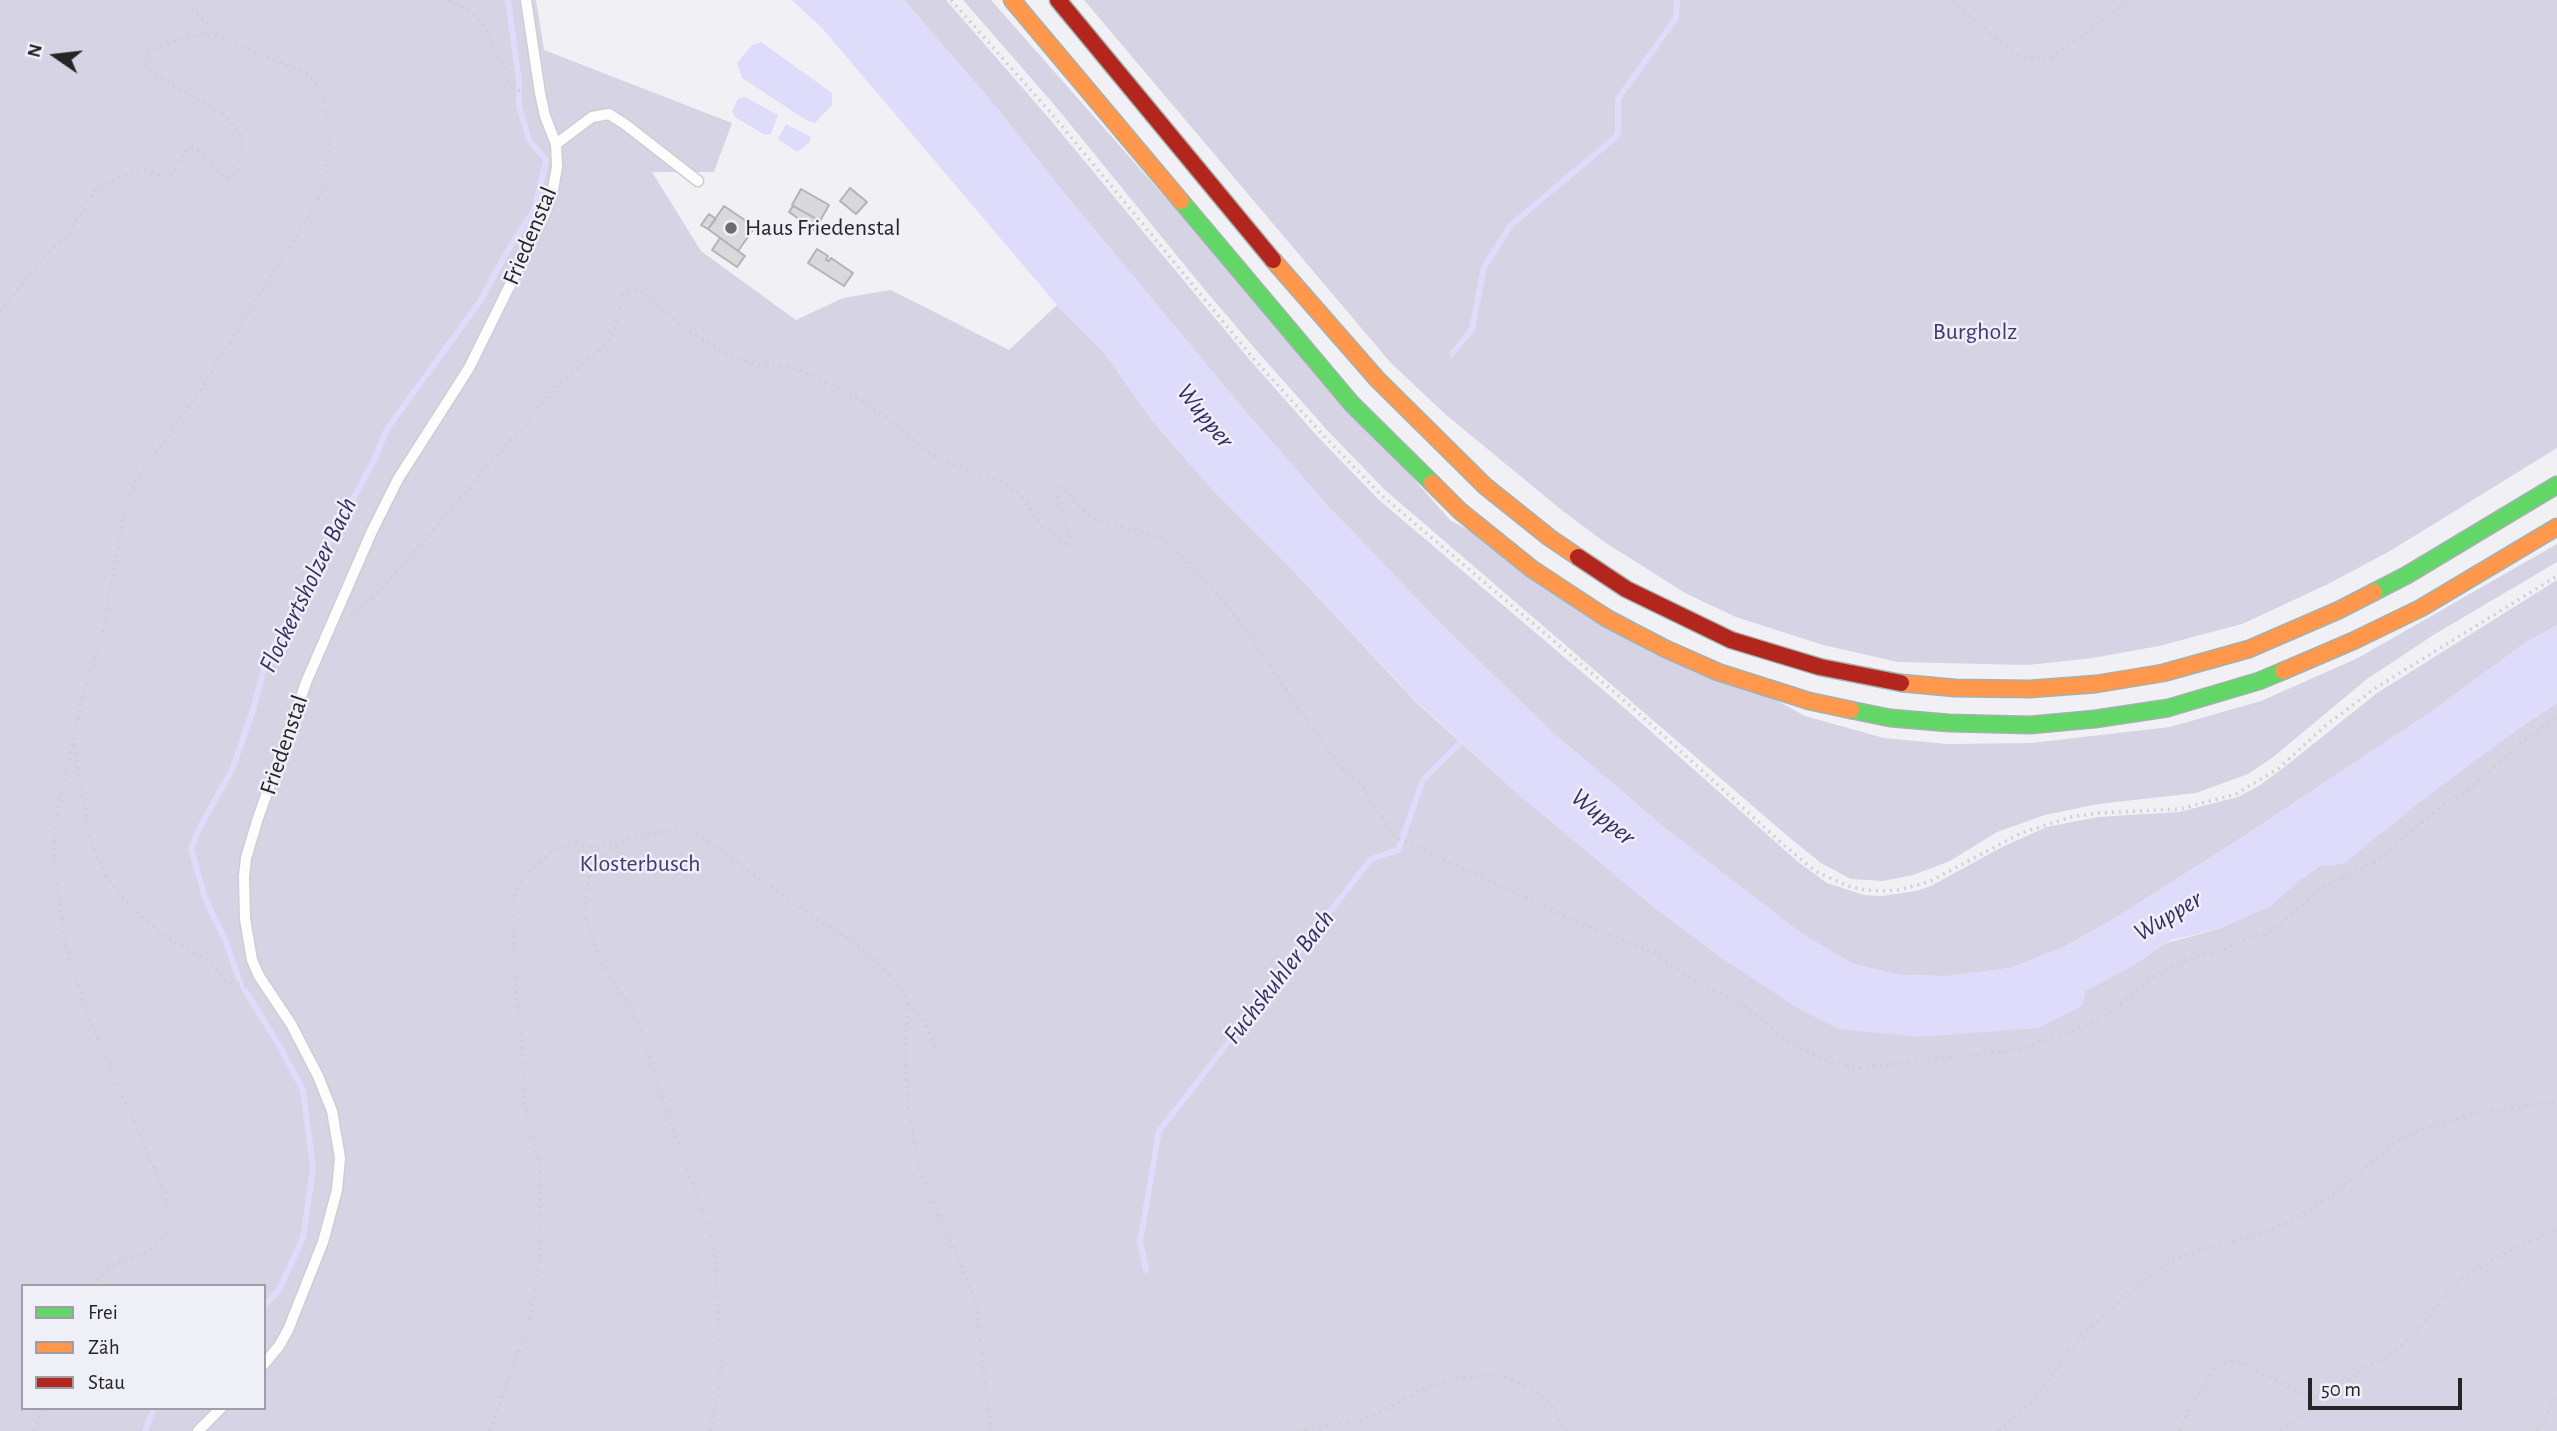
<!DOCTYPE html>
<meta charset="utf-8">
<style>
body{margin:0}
#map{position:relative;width:2557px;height:1431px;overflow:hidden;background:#f1f1f5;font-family:"Alegreya Sans",sans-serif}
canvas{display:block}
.legend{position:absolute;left:21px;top:1284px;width:245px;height:126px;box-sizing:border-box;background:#efeff7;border:2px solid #9e9ea4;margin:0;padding:9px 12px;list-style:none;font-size:21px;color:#252528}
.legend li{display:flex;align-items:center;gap:14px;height:35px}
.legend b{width:35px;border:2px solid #9e9ea4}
.north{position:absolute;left:21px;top:21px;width:70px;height:70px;-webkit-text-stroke:5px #efeff7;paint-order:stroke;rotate:284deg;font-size:19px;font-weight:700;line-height:28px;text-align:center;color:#252528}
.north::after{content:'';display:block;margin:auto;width:24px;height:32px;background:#252528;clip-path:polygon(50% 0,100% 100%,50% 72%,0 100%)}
.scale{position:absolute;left:2308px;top:1378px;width:154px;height:32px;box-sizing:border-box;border:4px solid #252528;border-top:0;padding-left:9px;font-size:21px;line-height:24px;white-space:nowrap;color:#252528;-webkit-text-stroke:5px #efeff7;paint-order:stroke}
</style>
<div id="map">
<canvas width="2557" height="1431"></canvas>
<ul class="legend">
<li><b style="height:9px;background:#63d668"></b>Frei</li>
<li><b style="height:9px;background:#ff974d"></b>Zäh</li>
<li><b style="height:9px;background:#b3261e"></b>Stau</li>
</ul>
<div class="north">N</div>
<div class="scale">50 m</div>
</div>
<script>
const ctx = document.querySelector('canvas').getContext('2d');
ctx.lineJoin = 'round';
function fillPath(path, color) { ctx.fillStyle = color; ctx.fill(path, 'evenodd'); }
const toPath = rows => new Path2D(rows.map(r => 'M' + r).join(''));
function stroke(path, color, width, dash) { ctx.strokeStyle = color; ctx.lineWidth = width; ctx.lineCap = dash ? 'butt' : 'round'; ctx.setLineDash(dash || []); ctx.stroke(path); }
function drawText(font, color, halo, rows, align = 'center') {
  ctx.font = font + ' "Alegreya Sans",sans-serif'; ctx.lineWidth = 5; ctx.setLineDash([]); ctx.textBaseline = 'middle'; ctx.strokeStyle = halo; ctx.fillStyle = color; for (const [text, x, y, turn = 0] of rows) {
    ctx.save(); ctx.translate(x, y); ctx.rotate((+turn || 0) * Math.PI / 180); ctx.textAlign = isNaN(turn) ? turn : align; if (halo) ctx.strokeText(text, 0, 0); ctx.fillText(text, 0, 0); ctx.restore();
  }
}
const green = toPath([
 [0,0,536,0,544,50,732,123,714,172,652,172,701,251,796,320,843,298,891,290,1009,350,1057,305,1103,351,1154,423,1213,490,1286,563,1417,703,1517,793,1649,903,1720,957,1839,1029,2219,929,2557,703,2557,1431,0,1431],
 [23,1286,264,1286,264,1408,23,1408],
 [904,0,946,0,1047,116,1249,359,1319,438,1379,500,1629,712,1798,862,1827,883,1864,895,1882,896,1916,891,1931,886,2002,847,2047,827,2098,817,2179,812,2238,797,2257,787,2282,769,2377,693,2557,580,2557,625,2525,643,2431,712,2238,840,2112,920,2062,948,2010,968,1948,976,1900,975,1853,964,1802,934,1671,833,1552,732,1440,623,1327,505,1240,405,1065,194,992,102],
 [963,0,991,0,1450,520,1805,716,1884,738,1948,744,2031,743,2170,727,2261,701,2358,658,2557,544,2557,562,2435,634,2367,679,2272,758,2248,774,2196,793,2098,804,2045,815,1997,832,1950,861,1913,875,1883,881,1851,879,1821,863,1790,838,1385,490,1327,430,1257,351,1200,284,1057,108],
 [1084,0,2557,0,2557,448,2390,551,2326,585,2242,624,2159,646,2093,658,2028,665,1898,662,1823,645,1736,617,1685,593,1603,541,1564,512,1445,414,1390,362]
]);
const water = toPath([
 [792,0,904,0,992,102,1065,194,1240,405,1327,505,1440,623,1552,732,1671,833,1802,934,1853,964,1900,975,1948,976,2010,968,2062,948,2112,920,2238,840,2431,712,2525,643,2557,625,2557,703,2523,726,2433,792,2343,864,2319,867,2298,882,2271,906,2219,929,2171,940,2133,966,2086,991,2082,1006,2038,1028,1919,1037,1839,1029,1799,1009,1720,957,1649,903,1517,793,1417,702,1286,563,1213,490,1154,423,1103,351,1057,305,822,28],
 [761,42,832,93,832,105,815,123,806,120,742,78,737,63,752,45],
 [745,97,778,115,771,134,765,135,735,117,732,111,738,99],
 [786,124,811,137,809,143,797,152,778,139]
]);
const stream = toPath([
 [1452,354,1472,329,1484,267,1511,225,1618,135,1618,99,1676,18,1677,0],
 [1146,1270,1140,1242,1159,1131,1371,859,1398,850,1423,780,1466,737],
 [264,1306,279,1290,303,1238,313,1168,303,1090,280,1047,240,982,226,942,205,898,191,848,202,823,232,770,253,710,266,661,374,460,387,429,481,300,504,257,535,208,546,160,529,140,519,106,519,81,508,0],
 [145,1431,154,1408]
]);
const building = toPath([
 [850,188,867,202,856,214,840,201,850,188],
 [801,189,829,205,820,221,792,205,801,189],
 [724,206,755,227,738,251,708,229,724,206],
 [793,206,820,221,814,230,789,212,793,206],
 [709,214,716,219,708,229,701,225,709,214],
 [720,238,745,256,737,267,712,250,720,238],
 [817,249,828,256,826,260,829,261,831,258,853,273,844,286,808,263,817,249]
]);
const path = toPath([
 [449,0,468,10,482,22,504,66,509,85,524,94],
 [951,0,1051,113,1253,358,1322,434,1380,494,1633,708,1785,846,1815,871,1848,886,1865,890,1882,891,1898,890,1929,882,2021,833,2071,817,2098,813,2180,809,2236,794,2279,768,2325,726,2374,689,2557,576],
 [1954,0,1957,6,2017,55,2048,60,2130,0],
 [0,312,45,255,67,235,95,191,106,183,125,176,129,171,145,171,164,176,171,176,187,149,193,147,201,152,221,175,228,178,238,171,242,143,240,132,224,115,155,75,146,66,149,51,162,45,199,34,220,36],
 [351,617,384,587,558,385,608,343,614,332,623,293,630,290,638,290,646,294,681,325,729,356,757,365,788,366,814,376,869,404,929,453,941,460,1009,485,1024,499,1042,526,1066,545,1070,545,1071,540,1055,489,1057,486,1060,487,1093,519,1142,532,1168,542,1225,603,1256,644,1312,729,1345,771,1363,788,1395,837,1596,930,1654,952,1685,975,1746,1007,1789,1042,1829,1062,1858,1068,2022,1049,2091,1023,2113,1010,2155,976,2175,965,2199,955,2219,952,2248,938,2267,934,2324,886,2370,865,2440,807,2468,790,2521,742,2557,717],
 [74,746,90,839,106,876,124,899,165,936,208,961,225,981,247,986],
 [909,1003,925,1024,935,1047],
 [93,1286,114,1264,146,1252,159,1243,168,1230,169,1214,164,1191,87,1013,66,946,55,868,54,839,59,804,83,695,103,630,126,503,135,482,201,389,314,207,324,186,329,149,327,116,323,96,317,84,306,73,259,54,222,36,182,0],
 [34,1431,43,1408],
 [490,1431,530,1319,541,1251,540,1164,527,1118,523,1088,523,1055,516,989,512,906,518,886,531,869,557,848,576,844,588,847,615,844],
 [710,1431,719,1389,721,1362,716,1264,709,1229,677,1141,640,1028,632,1009,606,971,599,956,586,919,584,903,590,875,602,857,617,844,631,837,667,831,695,833,707,841,812,916,855,943,871,956,902,988,908,1001,905,1056,908,1105,920,1172,971,1289,976,1305,991,1431],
 [1298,1431,1366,1419,1424,1389,1455,1379,1489,1375,1504,1377,1534,1390,1552,1406,1566,1431],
 [1999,1431,2036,1398,2068,1352,2090,1329,2135,1286,2172,1261,2195,1251,2256,1236,2292,1221,2339,1190,2390,1146,2417,1131,2473,1114,2557,1101],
 [2180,1431,2189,1410,2216,1365,2237,1360,2319,1403],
 [2281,1431,2363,1369,2400,1348,2426,1321,2447,1292,2462,1279,2499,1256,2557,1228],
 [2537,1431,2557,1396]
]);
const lane = toPath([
 [556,144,592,117,609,114,626,125,698,181],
 [264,1364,279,1346,288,1330,323,1242,337,1190,340,1158,332,1111,318,1076,291,1024,259,976,252,960,245,919,244,876,246,858,258,818,307,680,372,531,398,479,469,368,544,216,552,195,557,167,556,144,545,116,540,93,526,0],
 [198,1431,221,1408]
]);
const fast = toPath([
 [1181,201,1352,404,1432,483],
 [2374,592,2407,575,2557,485],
 [1851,710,1890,718,1949,723,2030,725,2095,719,2168,708,2259,681,2283,671]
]);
const slow = toPath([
 [1012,0,1181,201],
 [1273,260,1377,379,1485,486,1550,538,1578,557],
 [1432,483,1460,511,1532,569,1608,619,1666,649,1718,672,1809,701,1851,710],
 [2283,671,2353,641,2421,608,2557,527],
 [1901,683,1955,688,2030,689,2096,684,2163,673,2249,649,2339,610,2374,592]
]);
const jam = toPath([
 [1058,0,1273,260],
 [1578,557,1626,589,1731,640,1820,667,1901,683]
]);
const markers = [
 [731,228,7,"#6c6c70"]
];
const poiNames = [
 ["Haus Friedenstal",745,228]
];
const streetNames = [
 ["Friedenstal",530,236,-67],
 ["Friedenstal",284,745,-71]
];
const parkNames = [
 ["Burgholz",1975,332],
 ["Klosterbusch",640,864]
];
const waterNames = [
 ["Wupper",1205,416,51],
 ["Flockertsholzer Bach",308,585,-64],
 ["Wupper",1603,817,39],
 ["Wupper",2168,916,-31],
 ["Fuchskuhler Bach",1279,977,-52]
];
fillPath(green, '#d5d3e4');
fillPath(water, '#dedbfb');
stroke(stream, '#dedbfb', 6);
fillPath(building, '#d9d9dc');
stroke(building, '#b3b3b7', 2);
stroke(lane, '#ceced1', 13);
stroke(fast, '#a3b2af', 19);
stroke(slow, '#a3b2af', 19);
stroke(jam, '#a3b2af', 19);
stroke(path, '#d0d0d1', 3.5, [2, 5]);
stroke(lane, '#fdfdfe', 10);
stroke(fast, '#63d668', 16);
stroke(slow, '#ff974d', 16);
stroke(jam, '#b3261e', 16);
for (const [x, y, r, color] of markers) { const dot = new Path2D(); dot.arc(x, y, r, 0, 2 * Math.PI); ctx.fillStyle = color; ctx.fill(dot); stroke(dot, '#efeff7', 2.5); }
drawText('24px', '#252528', '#efeff7', poiNames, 'left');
drawText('24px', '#252528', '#efeff7', streetNames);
drawText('24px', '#42376e', '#efeff7', parkNames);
drawText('italic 26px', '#382c62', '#efeff7', waterNames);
</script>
